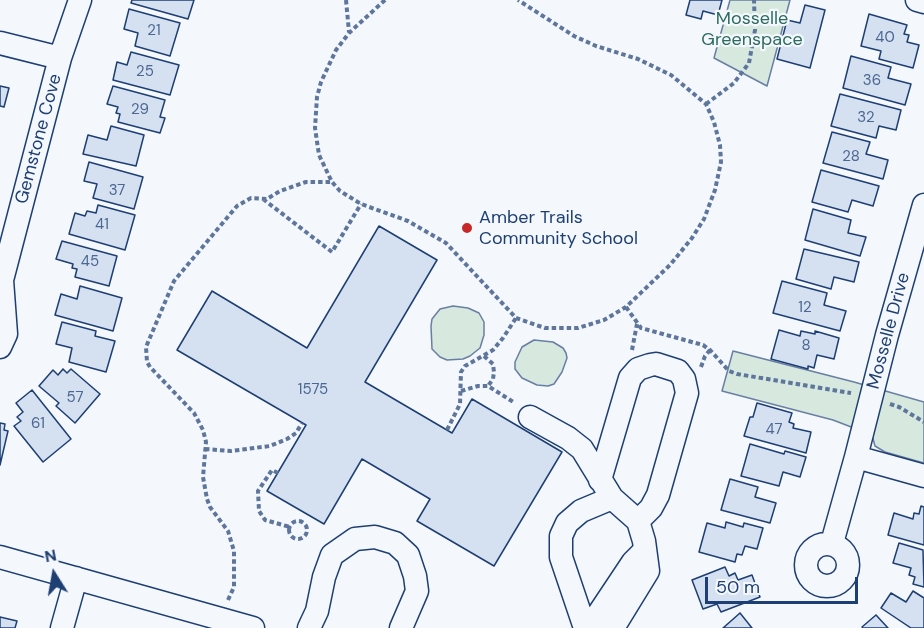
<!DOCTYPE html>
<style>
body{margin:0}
#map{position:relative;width:924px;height:628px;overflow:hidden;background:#f4f7fb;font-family:"DM Sans",sans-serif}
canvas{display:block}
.north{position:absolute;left:24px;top:544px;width:60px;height:60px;-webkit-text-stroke:4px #f4f7fb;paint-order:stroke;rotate:349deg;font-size:16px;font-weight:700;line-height:24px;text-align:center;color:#1d3f73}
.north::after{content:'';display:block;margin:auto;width:21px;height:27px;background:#1d3f73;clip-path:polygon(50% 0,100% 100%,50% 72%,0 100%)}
.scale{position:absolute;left:705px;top:577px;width:153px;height:27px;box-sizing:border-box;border:3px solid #1d3f73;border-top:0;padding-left:8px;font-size:18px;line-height:21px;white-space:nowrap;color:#1d3f73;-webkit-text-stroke:4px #f4f7fb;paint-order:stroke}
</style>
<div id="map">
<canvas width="924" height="628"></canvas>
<div class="north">N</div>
<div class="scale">50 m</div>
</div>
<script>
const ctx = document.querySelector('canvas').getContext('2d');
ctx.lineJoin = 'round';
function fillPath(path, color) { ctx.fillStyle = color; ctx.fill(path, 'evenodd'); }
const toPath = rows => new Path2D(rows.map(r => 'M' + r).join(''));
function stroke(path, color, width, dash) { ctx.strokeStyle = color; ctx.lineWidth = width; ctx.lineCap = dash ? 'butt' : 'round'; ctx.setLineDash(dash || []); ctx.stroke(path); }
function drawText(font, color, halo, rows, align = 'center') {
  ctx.font = font + ' "DM Sans",sans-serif'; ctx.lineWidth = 4.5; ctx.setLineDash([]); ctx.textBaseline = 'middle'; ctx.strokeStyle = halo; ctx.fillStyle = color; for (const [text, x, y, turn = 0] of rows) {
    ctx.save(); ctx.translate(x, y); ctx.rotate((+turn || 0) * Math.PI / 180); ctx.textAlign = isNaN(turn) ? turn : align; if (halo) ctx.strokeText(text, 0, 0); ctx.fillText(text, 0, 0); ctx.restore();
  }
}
const green = toPath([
 [730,0,790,0,767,86,714,58,730,0],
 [453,306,468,308,479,313,484,322,484,335,480,348,470,356,463,359,447,360,440,357,432,349,431,326,432,319,440,309,453,306],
 [534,340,553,342,563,348,566,353,567,358,562,372,554,384,548,386,537,385,522,378,515,369,515,362,522,347,534,340],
 [733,351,854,382,924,402,924,463,885,452,875,446,872,435,833,420,722,391,733,351]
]);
const building = toPath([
 [132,0,194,0,188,19,131,3,132,0],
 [690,0,722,0,718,15,703,11,701,19,686,15,690,0],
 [805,5,825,10,810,68,777,59,787,20,800,23,805,5],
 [129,9,180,23,170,56,135,46,138,33,124,29,129,9],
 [869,14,907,25,904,34,909,35,907,42,919,45,913,68,879,59,881,51,861,46,869,14],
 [131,52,179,65,170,95,113,80,117,62,127,65,131,52],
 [851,56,891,67,888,78,911,84,905,105,843,88,851,56],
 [0,86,9,88,4,107,0,106,0,86],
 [113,86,165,100,160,117,165,118,160,133,118,122,120,114,116,113,118,107,107,104,113,86],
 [840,94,901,110,896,130,879,126,876,138,831,126,840,94],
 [111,126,144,135,136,166,83,154,88,135,107,140,111,126],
 [832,132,870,142,866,154,888,160,883,179,823,163,832,132],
 [89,162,143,177,134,209,93,198,97,184,84,181,89,162],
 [821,170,879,186,873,206,852,200,848,212,812,202,821,170],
 [98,205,135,215,125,250,69,234,75,213,85,216,87,211,96,213,98,205],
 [813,209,851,220,848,233,866,237,860,256,805,240,813,209],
 [379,226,437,260,365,382,452,433,472,399,562,452,494,566,417,521,430,499,362,459,324,524,267,491,306,425,177,350,212,291,307,348,379,226],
 [62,241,117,256,109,286,75,277,77,269,72,268,73,264,56,259,62,241],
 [804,249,859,262,854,282,834,277,831,289,796,279,804,249],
 [782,281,827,293,824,305,846,311,840,331,773,313,782,281],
 [80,286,122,298,113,331,55,315,61,294,77,299,80,286],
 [62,322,96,331,95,336,115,341,106,372,69,362,72,348,56,344,62,322],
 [779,330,800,336,801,331,815,334,815,331,839,338,834,359,817,355,814,368,808,366,808,369,771,359,779,330],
 [63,369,67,373,71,369,100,394,75,423,56,406,59,403,39,386,53,370,58,375,63,369],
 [32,390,71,439,43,462,14,426,21,421,17,417,23,412,16,403,32,390],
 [757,403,792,413,789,422,794,424,793,428,811,432,806,453,744,436,750,417,753,417,757,403],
 [0,423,5,424,4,430,8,431,0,465,0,423],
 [750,444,784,454,785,451,806,457,800,477,783,472,779,486,741,476,750,444],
 [730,479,758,487,755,497,776,503,770,523,721,510,730,479],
 [921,506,924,507,924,545,888,535,894,513,913,519,914,513,919,514,921,506],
 [726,522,743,527,744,523,763,528,757,549,745,546,742,555,737,554,735,562,699,552,707,523,725,528,726,522],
 [899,543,923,550,924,587,913,584,915,577,909,575,911,568,893,563,899,543],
 [725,567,729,576,735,573,738,580,752,575,760,597,721,612,717,604,703,609,692,580,725,567],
 [913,591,924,598,924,628,911,628,881,608,891,593,906,602,913,591],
 [740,613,752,628,723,628,740,613],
 [876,615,888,628,863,628,862,627,876,615],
 [0,617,17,621,15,628,0,628,0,617]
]);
const path = toPath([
 [346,0,349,32],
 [385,0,349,33,336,50,321,82,317,97,315,128,319,155,332,182,340,191,361,204,408,221,446,243,516,318,545,328,578,328,604,320,626,307,670,265,692,238,704,219,715,190,721,162,720,145,714,122,706,104,671,75,638,59,596,46,574,36,518,0],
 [706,104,734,83,749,63,755,30,754,0],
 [263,199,332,252,361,204],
 [626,307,641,328,703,345,710,350,729,371,737,374,851,393],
 [632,350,637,324],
 [484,356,493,364,494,372,493,379,488,386],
 [701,367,705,356,710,350],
 [461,391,478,386,488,386,515,403],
 [890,404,899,407,924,422],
 [447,430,460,404,461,372,465,366,493,350,503,338,516,318],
 [205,449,231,451,270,446,287,439,296,433,302,423],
 [278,473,272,470,258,491,259,511,265,520,290,527],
 '289 530a9 9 0 1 1 18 0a9 9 0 1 1-18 0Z',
 [228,600,234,587,234,551,228,531,210,507,207,499,203,477,206,442,203,430,194,413,150,367,147,362,146,347,174,281,237,206,251,198,267,199,280,191,306,182,331,182]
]);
const minor = toPath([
 [917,0,924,2],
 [0,43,60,58],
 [0,347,6,334,2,280,60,58,80,0],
 [530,417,568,438,582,449,612,498,638,521,644,541,648,571,613,628],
 [856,457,887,335,924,205],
 [600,480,630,378,638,369,650,365,656,364,678,371,684,379,687,393,658,495,651,508,638,521],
 [832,543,856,457,924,476],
 '806 565a21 21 0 1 1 42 0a21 21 0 1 1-42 0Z',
 [0,557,253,628],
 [62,628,76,578],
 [309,628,317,611,324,577,332,555,355,539,375,537,395,543,408,555,415,576,417,591,401,628],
 [585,628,561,557,561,536,567,523,581,511,612,498],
 [589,628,633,562,645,550]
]);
const markers = [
 [467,228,6,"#c62828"]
];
const numberNames = [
 ["21",154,31],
 ["40",885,38],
 ["25",145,72],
 ["36",872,81],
 ["29",140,110],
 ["32",866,118],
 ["28",851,157],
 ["37",117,191],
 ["41",102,225],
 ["45",90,262],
 ["12",805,308],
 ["8",806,346],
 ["1575",313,390],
 ["57",75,398],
 ["61",38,424],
 ["47",774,430]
];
const parkNames = [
 ["Mosselle",752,19],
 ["Greenspace",752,40]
];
const streetNames = [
 ["Gemstone Cove",39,139,-75],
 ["Mosselle Drive",889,331,-75]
];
const poiNames = [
 ["Amber Trails",479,218],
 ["Community School",479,239]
];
fillPath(green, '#d7e8df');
stroke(green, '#687fa3', 1.5);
fillPath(building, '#d5e0f0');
stroke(building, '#1d3f73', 1.5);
stroke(minor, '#1d3f73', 25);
stroke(path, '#5e769c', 4, [4.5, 3]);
stroke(minor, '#f4f7fb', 22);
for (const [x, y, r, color] of markers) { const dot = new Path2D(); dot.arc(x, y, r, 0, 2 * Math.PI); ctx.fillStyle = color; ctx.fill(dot); stroke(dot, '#f4f7fb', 2); }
drawText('15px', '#4b6792', null, numberNames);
drawText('18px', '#2c6c60', '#f4f7fb', parkNames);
drawText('18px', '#1d3f73', '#f4f7fb', streetNames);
drawText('18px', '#1d3f73', '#f4f7fb', poiNames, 'left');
</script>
